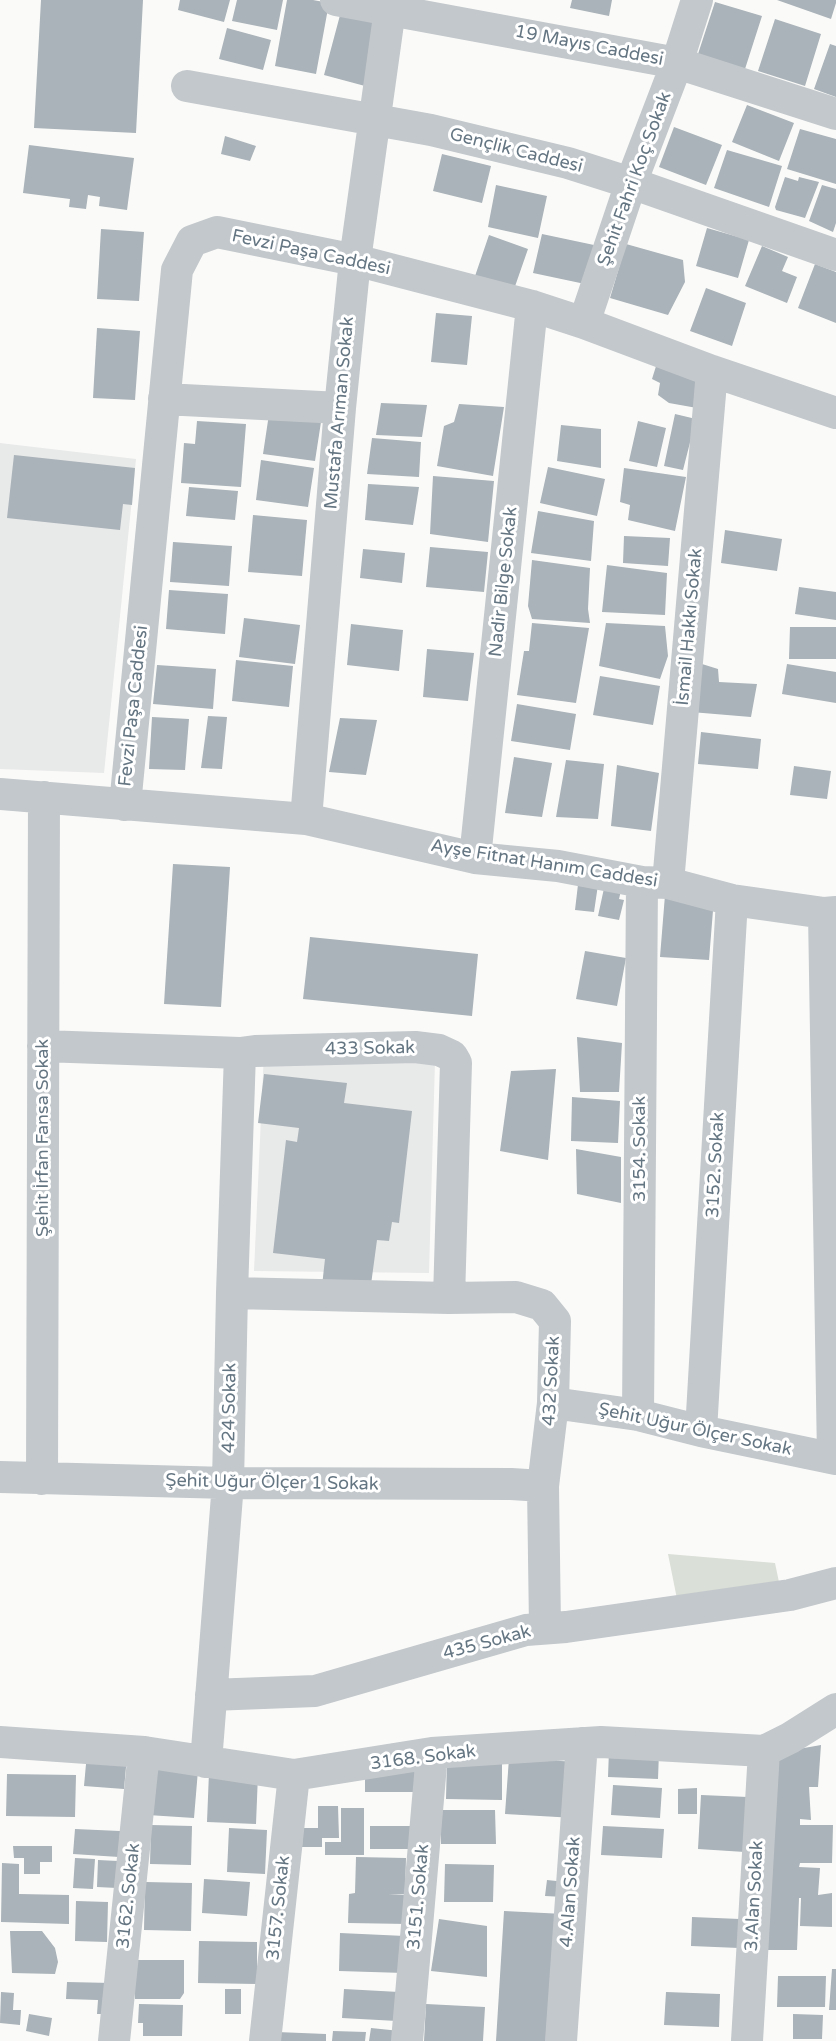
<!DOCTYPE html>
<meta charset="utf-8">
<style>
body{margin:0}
canvas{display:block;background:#fafaf8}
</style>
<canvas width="836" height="2041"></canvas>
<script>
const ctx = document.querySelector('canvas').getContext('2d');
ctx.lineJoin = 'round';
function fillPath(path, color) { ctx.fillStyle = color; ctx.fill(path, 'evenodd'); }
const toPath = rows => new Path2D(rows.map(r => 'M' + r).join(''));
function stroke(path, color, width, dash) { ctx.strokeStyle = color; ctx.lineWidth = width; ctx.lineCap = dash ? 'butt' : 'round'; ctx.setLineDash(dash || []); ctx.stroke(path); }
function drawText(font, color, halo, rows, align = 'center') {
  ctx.font = font + ' "Varela Round",sans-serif'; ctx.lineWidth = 6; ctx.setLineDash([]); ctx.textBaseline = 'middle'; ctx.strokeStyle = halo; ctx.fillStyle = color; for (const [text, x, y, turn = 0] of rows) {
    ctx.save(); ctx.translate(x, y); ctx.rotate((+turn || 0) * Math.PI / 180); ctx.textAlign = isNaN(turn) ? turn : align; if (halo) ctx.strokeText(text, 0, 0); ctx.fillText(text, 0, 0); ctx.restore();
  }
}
const built = toPath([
 [0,443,136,459,104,773,0,769],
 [264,1052,435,1061,429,1273,254,1271]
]);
const green = toPath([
 [668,1554,775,1563,780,1587,679,1609]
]);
const building = toPath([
 [41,0,143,0,136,133,34,128],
 [180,0,230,0,224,22,178,10],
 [237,0,283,0,277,30,232,21],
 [287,0,313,0,329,3,316,74,275,66],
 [572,0,612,0,609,16,570,8],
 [777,0,836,0,836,3,831,19],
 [715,2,762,16,745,69,698,54],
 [343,4,384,15,365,86,324,75],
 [775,19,821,34,805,86,758,71],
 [227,28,271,40,263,70,219,59],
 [830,44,836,46,836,97,814,89],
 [747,105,794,123,779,161,732,142],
 [674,127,722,145,706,185,659,167],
 [800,129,836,139,836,184,787,169],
 [225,136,256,146,250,161,221,154],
 [29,145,134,158,127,210,99,206,100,197,88,195,86,209,69,207,70,199,23,193],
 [727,150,782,166,769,207,714,188],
 [442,154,491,166,482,203,433,191],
 [785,177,798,181,799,177,819,182,805,218,776,210,775,207],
 [496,185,547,196,538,238,488,227],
 [822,185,836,189,836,223,833,232,809,221],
 [707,228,749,240,738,278,696,266],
 [101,229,144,232,139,301,97,299],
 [542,234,594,245,585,284,533,273],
 [489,235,528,249,512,295,473,282],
 [626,244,683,260,685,282,668,315,610,298],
 [762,246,788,257,782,271,797,277,787,303,745,286],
 [815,264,836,272,836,323,798,308],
 [706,288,746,303,732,346,690,331],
 [436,313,472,316,467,365,431,362],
 [97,328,140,331,135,400,93,398],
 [657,363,701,369,697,408,669,403,658,395,660,383,652,379],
 [381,403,427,405,422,437,376,435],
 [459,404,504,407,493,476,437,466,444,426,454,422],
 [269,414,321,422,315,461,263,454],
 [675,414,696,419,683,470,664,466],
 [197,421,246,424,241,487,181,483,184,443,195,444],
 [638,421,666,428,657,467,629,461],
 [561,425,601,429,601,468,557,461],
 [372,438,421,442,419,477,367,474],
 [14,455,135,468,132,505,123,504,120,530,7,518],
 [261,460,314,468,308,507,256,500],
 [548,467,605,479,597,516,540,503],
 [624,468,686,477,675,531,628,520,630,505,620,502],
 [433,476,494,481,488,542,430,534],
 [368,484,419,487,413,525,365,520],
 [189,487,238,491,235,520,186,516],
 [538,511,594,521,591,561,531,553],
 [253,515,307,520,302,576,248,572],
 [725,530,782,539,777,571,721,563],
 [624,536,670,538,668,566,623,563],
 [173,542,232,546,229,586,170,582],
 [430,547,488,552,484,592,426,587],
 [363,549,405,553,402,583,360,578],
 [532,560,590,568,588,609,590,623,532,619,528,606],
 [607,565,667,573,665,615,602,612],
 [799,587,836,592,836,620,795,614],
 [169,590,228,594,225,634,166,629],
 [244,618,300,625,295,664,239,657],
 [532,623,589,628,576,703,517,695,524,651,529,651],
 [606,623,665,626,668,656,660,679,599,666],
 [351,624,403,630,399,671,347,665],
 [790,627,836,627,836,659,789,659],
 [427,649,474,653,468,701,423,697],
 [236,660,293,666,289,707,232,701],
 [702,664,718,669,719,682,757,684,751,717,691,712],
 [787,664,836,672,836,703,782,694],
 [157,665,216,669,213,709,153,704],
 [600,676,660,686,653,725,593,715],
 [517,704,576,714,570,750,511,741],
 [208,716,227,717,222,769,201,768],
 [152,717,189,719,185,770,149,769],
 [340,718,377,720,366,775,329,772],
 [701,732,761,739,758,769,698,764],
 [514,757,552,763,542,817,505,813],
 [566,760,604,764,598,819,556,817],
 [617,765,659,773,651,831,611,826],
 [794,766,831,771,827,799,790,795],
 [173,864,230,867,221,1007,164,1004],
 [579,876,599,878,594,912,575,910],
 [606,879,623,882,619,899,624,900,619,920,598,916],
 [665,895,714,898,709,960,660,957],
 [310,937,478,954,472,1016,303,999],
 [585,951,626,958,617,1006,576,999],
 [577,1037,622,1043,619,1092,580,1092],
 [556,1069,548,1160,500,1151,511,1071],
 [264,1074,347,1083,344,1103,412,1111,399,1223,392,1222,389,1241,377,1240,370,1292,322,1286,325,1259,273,1253,286,1140,297,1142,299,1128,258,1123],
 [572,1097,620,1101,618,1143,571,1141],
 [576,1149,621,1157,621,1203,577,1194],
 [821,1745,818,1787,809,1787,811,1820,800,1819,800,1825,833,1825,832,1863,800,1863,799,1867,820,1868,818,1895,832,1893,832,1927,800,1926,801,1898,799,1898,797,1950,758,1950,770,1754],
 [609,1750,659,1752,658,1779,608,1777],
 [87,1753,127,1756,124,1789,84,1786],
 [509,1758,578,1762,575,1818,505,1814],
 [447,1759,502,1760,502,1800,446,1799],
 [152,1766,198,1770,194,1818,148,1815],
 [416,1769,416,1792,365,1792,365,1770],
 [209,1772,258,1774,256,1824,207,1822],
 [7,1774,76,1775,75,1817,6,1816],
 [613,1785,662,1788,660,1818,611,1815],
 [697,1788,697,1814,678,1814,678,1789],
 [701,1795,748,1797,745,1852,698,1849],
 [318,1806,338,1806,339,1838,322,1838,322,1847,302,1847,303,1828,318,1828],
 [341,1808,364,1808,364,1855,325,1855,325,1842,341,1842],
 [441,1810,495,1810,496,1844,441,1844],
 [151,1825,192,1826,191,1865,150,1864],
 [370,1826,417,1826,417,1849,370,1849],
 [603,1826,664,1829,662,1858,601,1855],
 [229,1828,267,1830,265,1874,227,1872],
 [75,1829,120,1831,119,1857,73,1854],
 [13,1846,52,1846,52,1862,40,1862,40,1874,24,1874,24,1858,14,1858],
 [356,1857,406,1858,405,1894,388,1894,409,1895,408,1924,348,1923,349,1894,355,1893],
 [75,1858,95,1859,93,1889,73,1888],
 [98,1860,118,1861,117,1888,97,1887],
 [2,1863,19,1864,19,1894,69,1895,69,1924,1,1922],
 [445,1864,494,1865,493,1902,444,1902],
 [204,1879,250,1882,247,1916,202,1913],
 [547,1880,566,1882,565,1897,545,1896],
 [145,1882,192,1883,191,1931,144,1930],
 [76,1901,108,1902,107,1942,75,1941],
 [504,1911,564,1914,557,2041,496,2041],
 [692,1917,740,1919,739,1948,691,1946],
 [439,1919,487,1926,487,1977,431,1971],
 [10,1931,42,1931,55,1948,58,1962,55,1974,12,1973],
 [340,1933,405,1936,404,1973,339,1971],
 [199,1941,257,1942,257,1984,198,1983],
 [135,1960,184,1960,184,1993,180,1999,135,1999],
 [832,1969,836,1969,836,2010,829,2010],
 [778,1976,826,1976,825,2007,777,2007],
 [67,1982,112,1983,111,2014,97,2014,98,2000,66,1999],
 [225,1989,241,1989,241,2014,225,2014],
 [344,1989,399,1992,397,2021,342,2018],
 [1,1992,14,1993,13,2010,21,2010,20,2025,0,2023],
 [666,1992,720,1994,719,2027,664,2025],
 [139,2004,183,2005,182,2036,143,2036,143,2023,138,2023],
 [426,2004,485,2007,483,2041,424,2041],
 [29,2014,52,2018,49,2036,26,2031],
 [793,2014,823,2015,822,2039,793,2039],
 [371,2028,400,2031,399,2041,369,2041],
 [333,2031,366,2032,365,2041,332,2041],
 [277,2032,326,2034,326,2041,277,2041]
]);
const minor = toPath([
 [336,0,677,63,836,114],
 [187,86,431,130,568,163,631,183,836,255],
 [584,323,631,183,677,63,697,0],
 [164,399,340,408],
 [0,794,306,819,475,858,558,866,642,882,668,883,732,900,824,913,836,912],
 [125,805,177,270,192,241,217,232,355,260,532,306,584,323,712,371,836,413],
 [306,819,340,408,355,260,390,9],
 [475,858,532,306],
 [668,883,712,371],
 [824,913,833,1458],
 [43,1046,240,1053,255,1051,415,1047,439,1050,452,1056,456,1063,449,1298],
 [232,1293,449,1298,516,1297,542,1305,555,1321,553,1403,543,1486,545,1628],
 [553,1403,638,1415,701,1431,836,1459],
 [638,1415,642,882],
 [701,1431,732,900],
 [0,1477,228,1483,511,1484,543,1486],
 [42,1479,44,797],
 [211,1695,315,1691,526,1630,566,1627,790,1595,836,1583],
 [0,1742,144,1752,294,1775,432,1753,601,1742,764,1751,790,1738,836,1709],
 [206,1762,228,1483,232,1293,240,1053],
 [114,2041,144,1752],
 [265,2041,294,1775],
 [407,2041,432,1753],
 [561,2041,582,1743],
 [747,2041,764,1751]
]);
const streetNames = [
 ["19 Mayıs Caddesi",589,46,11],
 ["Gençlik Caddesi",516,151,14],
 ["Şehit Fahri Koç Sokak",635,179,-70],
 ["Fevzi Paşa Caddesi",311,253,12],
 ["Mustafa Arıman Sokak",340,413,-85],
 ["Nadir Bilge Sokak",504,582,-84],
 ["İsmail Hakkı Sokak",690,627,-85],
 ["Fevzi Paşa Caddesi",134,706,-84],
 ["Ayşe Fitnat Hanım Caddesi",544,864,9],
 ["433 Sokak",370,1049,-1],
 ["Şehit İrfan Fansa Sokak",43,1138,-90],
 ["3154. Sokak",640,1149,-90],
 ["3152. Sokak",716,1165,-87],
 ["432 Sokak",552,1381,-87],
 ["424 Sokak",230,1408,-89],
 ["Şehit Uğur Ölçer Sokak",695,1430,12],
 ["Şehit Uğur Ölçer 1 Sokak",272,1483,1],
 ["435 Sokak",487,1643,-15],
 ["3168. Sokak",423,1758,-7],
 ["4.Alan Sokak",571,1892,-86],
 ["3162. Sokak",129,1896,-84],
 ["3.Alan Sokak",755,1896,-87],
 ["3151. Sokak",419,1897,-85],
 ["3157. Sokak",279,1908,-84]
];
fillPath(built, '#e8e9e9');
fillPath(green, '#dadfd7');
fillPath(building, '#aab3b9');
stroke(minor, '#c3c8cc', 32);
drawText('18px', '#657683', '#fff', streetNames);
</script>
